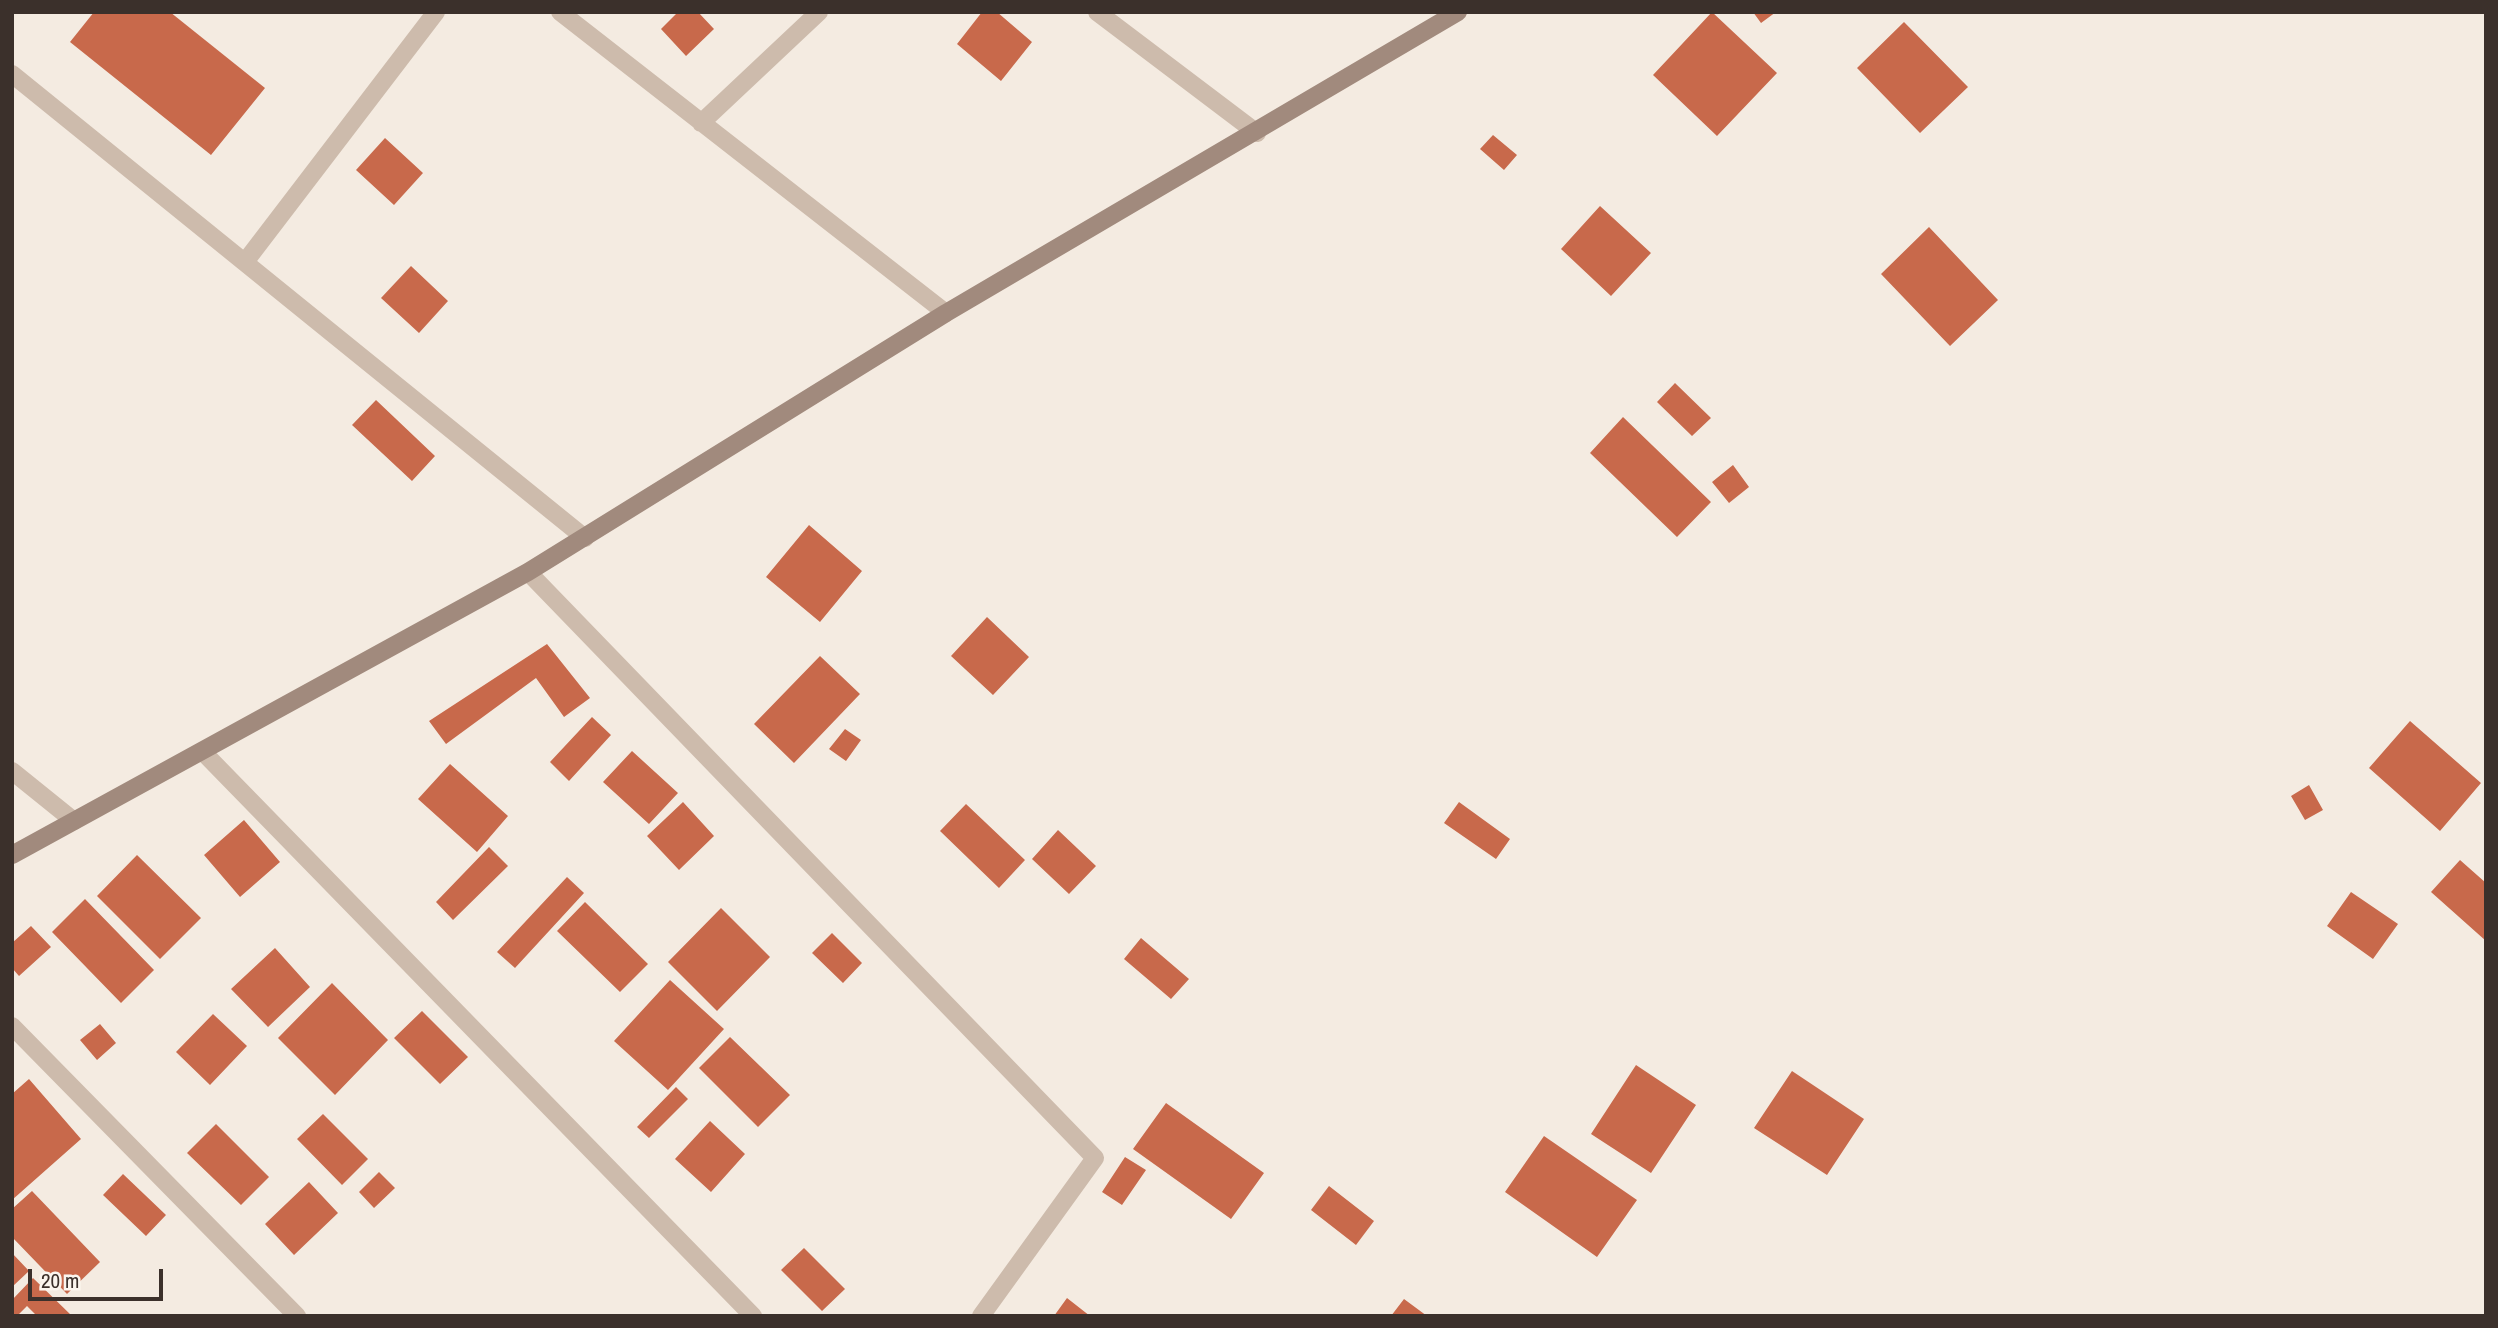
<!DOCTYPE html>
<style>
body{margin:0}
#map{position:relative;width:2498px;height:1328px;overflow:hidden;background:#f4ebe1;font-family:"Archivo Narrow",sans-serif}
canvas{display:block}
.frame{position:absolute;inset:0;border:14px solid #3b302b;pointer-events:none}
.scale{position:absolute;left:28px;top:1269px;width:135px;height:32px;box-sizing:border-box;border:4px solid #3b302b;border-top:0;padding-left:9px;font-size:21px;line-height:24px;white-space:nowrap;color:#3b302b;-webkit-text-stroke:5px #fbf5ee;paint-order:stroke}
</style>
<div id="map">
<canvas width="2498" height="1328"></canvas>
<div class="frame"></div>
<div class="scale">20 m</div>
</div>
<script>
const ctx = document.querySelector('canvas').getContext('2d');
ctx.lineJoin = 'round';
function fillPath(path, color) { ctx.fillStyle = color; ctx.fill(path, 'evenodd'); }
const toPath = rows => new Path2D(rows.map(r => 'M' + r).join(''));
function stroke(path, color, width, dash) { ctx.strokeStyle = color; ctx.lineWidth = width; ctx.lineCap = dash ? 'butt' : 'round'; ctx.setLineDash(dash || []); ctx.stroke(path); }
const building = toPath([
 [94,12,170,12,265,88,211,155,70,42],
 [678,12,698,12,714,29,686,56,661,29],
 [982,12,997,12,1032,42,1001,81,957,44],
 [1712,12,1777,73,1717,136,1653,75],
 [1753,12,1776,12,1761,23],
 [1904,22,1968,87,1920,133,1857,68],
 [1493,135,1517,155,1504,170,1480,149],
 [385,138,423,173,394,205,356,170],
 [1600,206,1651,253,1611,296,1561,249],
 [1929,227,1998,300,1950,346,1881,274],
 [411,266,448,301,419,333,381,298],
 [1675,383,1711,418,1692,436,1657,402],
 [376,400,435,456,412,481,352,425],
 [1623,417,1711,502,1677,537,1590,453],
 [1733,465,1749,487,1729,503,1712,482],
 [809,525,862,571,820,622,766,577],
 [987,617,1029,657,993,695,951,656],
 [547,644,590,698,564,717,536,678,446,744,429,721],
 [820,656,860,694,794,763,754,724],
 [592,717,611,735,569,781,550,762],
 [2410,721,2481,783,2440,831,2369,768],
 [845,729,861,740,846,761,829,749],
 [632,751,678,793,649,824,603,782],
 [450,764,508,816,477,852,418,799],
 [2309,785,2323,810,2305,820,2291,796],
 [683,802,714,836,679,870,647,836],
 [1459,802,1510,839,1496,859,1444,823],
 [966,804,1025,860,999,888,940,831],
 [244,820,280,862,240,897,204,855],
 [1058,830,1096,866,1069,894,1032,859],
 [489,847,508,866,453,920,436,902],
 [137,855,201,918,160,959,97,896],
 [2460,860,2486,883,2486,941,2431,892],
 [567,877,584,893,515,968,497,952],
 [2351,892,2398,924,2373,959,2327,926],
 [85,899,154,970,121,1003,52,932],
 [585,902,648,964,620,992,557,931],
 [721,908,770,957,717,1011,668,962],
 [31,926,51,947,19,976,12,968,12,943],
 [832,933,862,963,843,983,812,953],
 [1141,938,1189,979,1171,999,1124,959],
 [275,948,310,987,268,1027,231,989],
 [670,980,724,1029,668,1090,614,1041],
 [332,983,388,1040,335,1095,278,1038],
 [422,1011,468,1057,440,1084,394,1038],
 [213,1014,247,1046,210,1085,176,1052],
 [100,1024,116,1043,97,1060,80,1040],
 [730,1037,790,1095,758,1127,699,1068],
 [1636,1065,1696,1105,1651,1173,1591,1134],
 [1792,1071,1864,1119,1827,1175,1754,1128],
 [29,1079,81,1139,12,1200,12,1094],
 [676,1087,688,1099,649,1138,637,1127],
 [1166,1103,1264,1173,1231,1219,1133,1149],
 [323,1114,368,1159,342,1185,297,1139],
 [710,1121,745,1154,711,1192,675,1159],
 [216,1124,269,1177,241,1205,187,1153],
 [1544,1136,1637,1200,1597,1257,1505,1192],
 [1125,1157,1146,1170,1122,1205,1102,1192],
 [379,1172,395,1188,374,1208,359,1192],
 [123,1174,166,1215,146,1236,103,1195],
 [309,1182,338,1213,294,1255,265,1224],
 [1329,1186,1374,1221,1356,1245,1311,1210],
 [32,1191,100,1262,67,1294,12,1237,12,1209],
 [804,1248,845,1289,822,1311,781,1270],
 [12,1253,29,1271,12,1287],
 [33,1278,72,1316,37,1316,27,1306,17,1316,12,1316,12,1300],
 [1067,1298,1090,1316,1054,1316],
 [1404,1299,1427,1316,1391,1316]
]);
const street = toPath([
 [560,12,946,313],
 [1097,12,1257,133],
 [12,74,585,538],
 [701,123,819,12],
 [245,262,436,12],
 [528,572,1095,1158,981,1316],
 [202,751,753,1316],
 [12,771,74,821],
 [12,1026,297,1316]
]);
const secondary = toPath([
 [12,855,528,572,946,313,1458,12]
]);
fillPath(building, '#c8694b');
stroke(street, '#cdbbac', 18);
stroke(secondary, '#a18a7d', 18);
</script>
